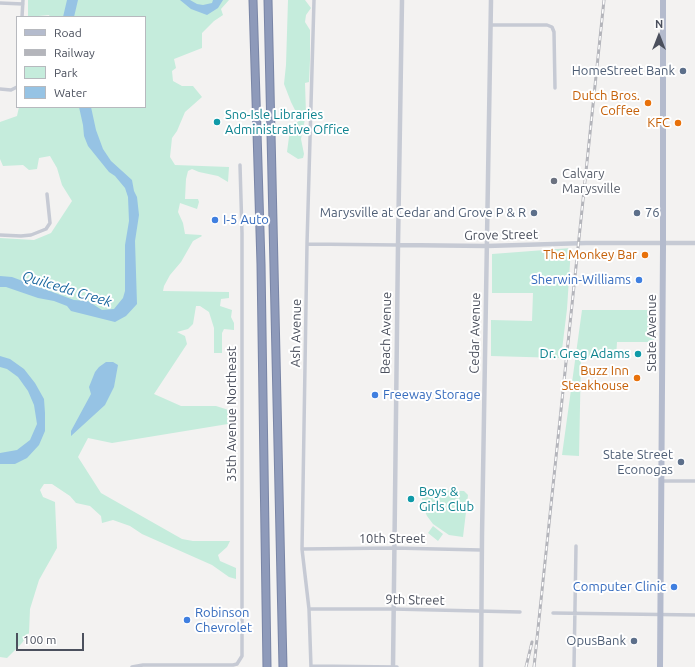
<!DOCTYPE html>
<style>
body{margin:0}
#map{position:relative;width:695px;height:667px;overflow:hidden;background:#f3f2f1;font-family:Ubuntu,sans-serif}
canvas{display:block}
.legend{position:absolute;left:16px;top:16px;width:130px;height:92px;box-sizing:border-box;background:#fff;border:1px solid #b7b9be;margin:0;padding:5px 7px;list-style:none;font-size:12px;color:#4b505d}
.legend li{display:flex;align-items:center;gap:8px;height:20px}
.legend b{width:20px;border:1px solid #b7b9be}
.north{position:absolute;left:639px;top:16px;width:40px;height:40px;-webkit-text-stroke:3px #fff;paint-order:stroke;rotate:0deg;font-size:11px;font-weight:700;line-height:16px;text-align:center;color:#4b505d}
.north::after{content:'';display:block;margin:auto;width:14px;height:18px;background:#4b505d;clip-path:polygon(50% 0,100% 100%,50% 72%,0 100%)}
.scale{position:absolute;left:16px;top:633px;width:68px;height:18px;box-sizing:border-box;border:2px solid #4b505d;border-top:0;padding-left:5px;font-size:12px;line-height:14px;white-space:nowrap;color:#4b505d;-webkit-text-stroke:3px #fff;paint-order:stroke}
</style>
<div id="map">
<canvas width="695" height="667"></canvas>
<ul class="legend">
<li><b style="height:5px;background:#b4bbcd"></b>Road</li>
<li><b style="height:5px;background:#b4b5bb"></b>Railway</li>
<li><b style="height:11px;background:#c5ecdc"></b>Park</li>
<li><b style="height:11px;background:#96c3e4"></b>Water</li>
</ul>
<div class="north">N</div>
<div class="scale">100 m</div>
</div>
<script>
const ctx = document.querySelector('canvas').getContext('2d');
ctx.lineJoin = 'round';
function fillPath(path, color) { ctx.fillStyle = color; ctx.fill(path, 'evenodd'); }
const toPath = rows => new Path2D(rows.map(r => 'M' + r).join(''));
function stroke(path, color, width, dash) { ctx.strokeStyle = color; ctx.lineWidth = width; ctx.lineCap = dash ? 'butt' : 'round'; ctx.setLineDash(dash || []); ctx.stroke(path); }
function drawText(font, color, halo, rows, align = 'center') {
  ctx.font = font + ' Ubuntu,sans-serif'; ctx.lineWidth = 4; ctx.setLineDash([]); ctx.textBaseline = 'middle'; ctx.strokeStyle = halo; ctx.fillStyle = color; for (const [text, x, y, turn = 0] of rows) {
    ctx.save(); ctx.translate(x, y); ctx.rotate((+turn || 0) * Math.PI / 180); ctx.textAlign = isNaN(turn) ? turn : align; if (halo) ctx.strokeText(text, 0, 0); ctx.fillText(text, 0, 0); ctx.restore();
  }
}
const green = toPath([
 [28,0,229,0,221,9,223,15,214,21,202,33,202,48,174,59,176,68,172,71,173,81,182,86,193,86,202,97,185,112,177,131,172,138,170,157,175,165,229,167,228,182,218,176,199,172,192,169,188,171,186,179,185,199,198,199,199,202,197,209,180,203,178,212,183,223,185,234,201,235,202,236,193,241,181,262,170,275,164,286,163,291,229,292,229,298,221,299,220,306,232,310,231,317,234,323,234,330,224,329,222,333,222,353,214,353,214,328,209,312,200,306,196,306,193,324,188,329,177,332,185,336,187,344,154,394,181,406,216,406,235,412,234,423,112,443,88,438,78,457,101,493,182,539,193,541,230,541,227,547,218,555,220,561,236,568,236,579,229,577,212,565,142,534,130,526,113,520,102,523,101,516,90,506,76,503,70,496,52,484,44,484,40,490,43,497,55,502,57,548,39,580,30,609,29,633,22,643,7,658,0,657,0,238,34,240,51,233,72,201,62,185,57,168,50,156,39,158,37,169,29,170,23,165,3,166,0,159,0,122,17,116,19,107,145,107,145,17,50,17,49,15,28,17],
 [288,0,305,0,311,8,306,15,305,22,310,30,310,60,309,82,305,83,306,114,301,139,304,154,303,158,298,159,287,152,289,137,292,127,300,120,291,102,284,84,286,65],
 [571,248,567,309,561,358,491,356,491,320,532,321,533,293,492,293,492,254],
 [582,310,654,310,654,342,617,342,616,358,581,357,579,456,562,455],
 [424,490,464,491,468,495,463,537,449,535,433,524,427,516,423,507,422,501,422,493],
 [433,526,443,534,438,541,428,533]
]);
const water = toPath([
 [67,0,78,0,74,17,63,17],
 [180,0,190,0,197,4,203,5,212,3,213,0,223,0,218,8,207,15,191,9],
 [79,107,91,107,96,130,103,149,111,161,132,180,134,191,137,197,139,215,135,241,137,304,126,316,115,322,71,311,67,306,54,301,38,298,6,287,0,287,0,276,12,277,74,300,88,301,102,310,114,309,123,298,125,291,125,245,129,221,128,197,125,188,115,176,109,172,88,146,84,136,83,125],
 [0,356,10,359,24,369,35,383,44,399,45,413,45,431,39,445,27,458,15,464,0,464,0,453,17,450,30,440,37,424,34,405,28,391,18,377,7,369,0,367],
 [106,362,113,362,118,365,114,387,105,405,71,436,71,431,91,394,89,387,95,372,99,367]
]);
const minor = toPath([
 [0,3,23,4],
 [22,17,23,0],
 [491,25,547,25,552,27,554,32,555,88],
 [0,89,11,90,17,87],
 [0,235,21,236,31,235,46,229,50,223,47,194],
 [307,244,398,245],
 [662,481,695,481],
 [302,549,394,548,481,550],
 [309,609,393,609,520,612],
 [553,613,695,615],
 [311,666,397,667],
 [132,667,143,665,233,665,237,664,242,656,242,233,240,165],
 [311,667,309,609,302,549,307,244,314,0],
 [574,667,576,546]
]);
const tertiary = toPath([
 [398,245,487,246,586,243,695,243],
 [393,667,398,245,402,0],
 [481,667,482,535,491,0]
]);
const primary = toPath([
 [660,667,663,248,663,0]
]);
const motorway = toPath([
 [253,0,261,264,267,667],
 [268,0,283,667]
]);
const rail = toPath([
 [526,667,532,642],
 [534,667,604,0]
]);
const markers = [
 [683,71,4,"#5c6f8a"],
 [648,103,4,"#e8710a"],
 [217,122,4,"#0f9aa8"],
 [678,123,4,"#e8710a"],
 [554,181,4,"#6b7280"],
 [534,213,4,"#5c6f8a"],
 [637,213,4,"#5c6f8a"],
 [215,220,4,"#3f7fe0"],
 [645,255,4,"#e8710a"],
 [639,280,4,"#3f7fe0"],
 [638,354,4,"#0f9aa8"],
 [637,378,4,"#e8710a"],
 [375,395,4,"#3f7fe0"],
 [681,462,4,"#5c6f8a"],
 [411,499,4,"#0f9aa8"],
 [674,587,4,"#3f7fe0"],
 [187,620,4,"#3f7fe0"],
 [634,641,4,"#5c6f8a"]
];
const serviceNames = [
 ["HomeStreet Bank",675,71],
 ["Marysville at Cedar and Grove P & R",526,213],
 ["76",645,213,"left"],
 ["State Street",673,455],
 ["Econogas",673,470],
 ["OpusBank",626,641]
];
const foodNames = [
 ["Dutch Bros.",640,96],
 ["Coffee",640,111],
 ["KFC",670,123],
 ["The Monkey Bar",637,255],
 ["Buzz Inn",629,371],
 ["Steakhouse",629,386]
];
const cultureNames = [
 ["Sno-Isle Libraries",225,115],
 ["Administrative Office",225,130],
 ["Dr. Greg Adams",630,354,"right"],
 ["Boys &",419,492],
 ["Girls Club",419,507]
];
const worshipNames = [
 ["Calvary",562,174],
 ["Marysville",562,189]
];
const shopNames = [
 ["I-5 Auto",223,220],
 ["Sherwin-Williams",631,280,"right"],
 ["Freeway Storage",383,395],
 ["Computer Clinic",666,587,"right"],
 ["Robinson",195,613],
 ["Chevrolet",195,628]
];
const streetNames = [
 ["Grove Street",501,235,-1],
 ["Ash Avenue",296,333,-89],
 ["Beach Avenue",386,333,-89],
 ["Cedar Avenue",475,333,-89],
 ["State Avenue",652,333,-90],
 ["35th Avenue Northeast",232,414,-90],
 ["10th Street",392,539],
 ["9th Street",415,600,1]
];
const waterNames = [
 ["Quilceda Creek",67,289,17]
];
fillPath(green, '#c5ecdc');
fillPath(water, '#96c3e4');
stroke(motorway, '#7985a6', 9);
stroke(minor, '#c6cad4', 3.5);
stroke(tertiary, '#c6cad4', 4.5);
stroke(primary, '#b4bbcd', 6);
stroke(motorway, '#8e9aba', 7);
stroke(rail, '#b4b5bb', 3);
stroke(rail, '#fff', 1.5, [4.5]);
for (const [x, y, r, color] of markers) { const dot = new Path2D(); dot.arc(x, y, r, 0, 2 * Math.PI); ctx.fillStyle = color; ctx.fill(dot); stroke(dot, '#fff', 1.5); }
drawText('13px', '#4e5e75', '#fff', serviceNames, 'right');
drawText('13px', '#c56008', '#fff', foodNames, 'right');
drawText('13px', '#0d838f', '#fff', cultureNames, 'left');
drawText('13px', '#5b616d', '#fff', worshipNames, 'left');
drawText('13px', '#366cbe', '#fff', shopNames, 'left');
drawText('13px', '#4b505d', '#fff', streetNames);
drawText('italic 14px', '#1b68a0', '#fff', waterNames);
</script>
